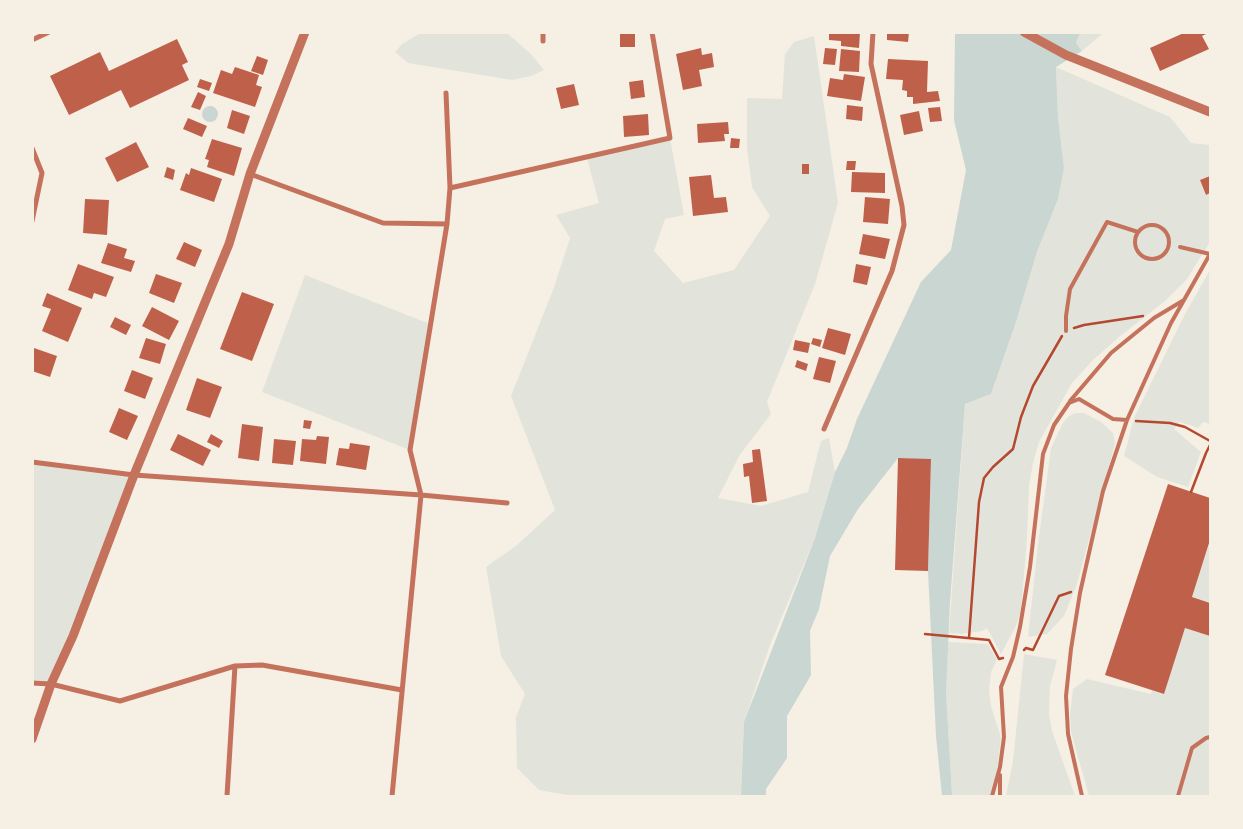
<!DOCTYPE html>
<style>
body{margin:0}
#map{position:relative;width:1243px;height:829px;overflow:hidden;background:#f6efe4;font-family:Mulish,sans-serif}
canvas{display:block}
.frame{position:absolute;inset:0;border:34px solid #f6efe4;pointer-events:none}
</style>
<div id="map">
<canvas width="1243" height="829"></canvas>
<div class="frame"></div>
</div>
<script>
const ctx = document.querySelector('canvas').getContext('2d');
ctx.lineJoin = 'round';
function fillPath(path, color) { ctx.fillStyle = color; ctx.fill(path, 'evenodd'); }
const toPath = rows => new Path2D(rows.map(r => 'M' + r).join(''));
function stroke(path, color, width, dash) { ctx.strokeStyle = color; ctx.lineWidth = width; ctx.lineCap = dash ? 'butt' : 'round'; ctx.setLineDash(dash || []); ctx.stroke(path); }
const green = toPath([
 [421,33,507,33,531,54,544,70,531,76,512,80,408,63,395,52,402,44],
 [1080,33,1103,33,1082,51,1076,43],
 [814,36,838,203,815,284,767,402,771,414,739,456,718,498,761,506,808,492,821,441,829,438,835,472,815,538,770,645,744,722,741,796,573,796,539,790,517,768,516,717,525,694,501,656,486,567,517,545,555,510,511,396,553,290,570,238,556,215,599,203,587,158,670,138,684,215,665,219,654,251,683,283,734,270,770,216,752,187,747,148,747,98,782,99,785,54,794,42],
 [1056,67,1170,117,1191,143,1210,145,1210,176,1200,180,1206,195,1210,193,1210,242,1187,279,1165,301,1119,337,1093,360,1072,383,1039,442,1033,463,1029,486,1027,539,1021,610,1016,626,1001,654,987,628,982,631,961,634,949,633,965,404,991,394,1016,322,1037,252,1058,199,1064,168,1058,118],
 [1210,270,1210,424,1203,422,1198,428,1180,422,1174,429,1201,452,1188,487,1157,477,1124,456,1134,418,1185,314],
 [305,275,430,324,410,450,262,392],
 [1075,413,1084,413,1101,422,1113,433,1115,444,1077,584,1064,616,1047,634,1028,637,1038,544,1051,448,1063,423,1069,416],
 [33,462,134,475,51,684,33,683],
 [1210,542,1210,603,1192,597],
 [1185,628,1210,636,1210,796,1089,796,1071,732,1070,715,1073,689,1087,679,1151,694,1152,690,1163,694],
 [948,642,988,644,997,660,991,672,989,691,991,706,1001,738,994,796,952,796,946,693],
 [1024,654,1057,660,1050,686,1049,714,1052,731,1075,796,1006,796,1013,761]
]);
const water = toPath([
 [955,33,1080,33,1076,43,1082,51,1056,67,1058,118,1064,168,1058,199,1037,252,1016,322,991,394,965,404,950,602,946,693,952,795,942,796,936,736,928,571,931,460,898,458,858,509,830,556,819,609,810,631,811,675,787,716,787,758,766,789,766,796,741,796,744,722,815,538,835,472,847,448,857,419,921,282,951,250,966,170,954,120],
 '202 114a8 8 0 1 1 16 0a8 8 0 1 1-16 0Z'
]);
const building = toPath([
 [620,32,635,32,635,47,620,47],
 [829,32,860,32,859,48,841,46,841,41,829,40],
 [887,32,909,32,908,42,887,40],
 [1186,32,1210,32,1202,36,1209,49,1160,71,1150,48],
 [177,39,188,62,182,65,189,80,130,108,121,90,69,115,50,76,100,52,109,71],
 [701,48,702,55,712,53,714,67,699,70,702,86,683,90,676,54],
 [825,48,837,49,835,65,823,64],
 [841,49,860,51,859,72,839,71],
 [257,56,268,60,263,75,251,71],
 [888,59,928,61,927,92,938,91,940,101,913,104,913,97,907,97,907,91,902,90,903,80,886,79],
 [235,67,259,75,256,85,262,87,255,107,213,93,221,70,232,74],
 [844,74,865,77,861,101,827,96,830,78,843,80],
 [200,79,212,83,209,91,197,87],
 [643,80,645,97,631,99,629,82],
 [574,84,579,105,561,109,556,88],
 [198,92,206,96,200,110,191,107],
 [847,105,863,107,862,121,846,119],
 [940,107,942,121,930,122,928,108],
 [232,110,250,116,244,134,227,128],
 [919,111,923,131,904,135,900,115],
 [648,114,649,135,624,137,623,116],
 [188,118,207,126,202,137,183,129],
 [728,122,729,134,724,134,725,141,698,143,697,124],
 [731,138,740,139,739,148,730,148],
 [212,139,242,148,234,176,207,167,209,160,205,159],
 [136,142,149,167,117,182,105,158],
 [847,161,856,161,855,170,846,170],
 [802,164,809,164,809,174,802,174],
 [167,167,175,170,173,180,164,177],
 [191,168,222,179,214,202,180,190,186,173,189,175],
 [852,172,885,173,885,193,851,192],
 [711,175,714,198,726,197,728,212,693,216,689,177],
 [1210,176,1210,193,1206,195,1200,180],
 [865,197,890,199,888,224,863,222],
 [85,199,109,200,107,235,83,233],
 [863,234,890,239,885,259,859,254],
 [184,242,202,250,195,267,176,259],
 [108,243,127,249,124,258,135,261,131,272,101,263],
 [78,264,114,277,106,297,94,293,92,299,68,290],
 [856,264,871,267,867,285,853,282],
 [156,274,182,283,174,303,149,293],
 [242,292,274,304,252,361,220,349],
 [47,293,82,308,68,342,42,331,51,309,42,306],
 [152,307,179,321,169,340,142,326],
 [115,317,131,325,126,335,110,327],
 [828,328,851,334,845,355,822,348],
 [146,338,166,344,160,364,139,358],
 [813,338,822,340,820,347,811,344],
 [795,340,810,343,808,353,793,350],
 [34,348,57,356,50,377,32,371],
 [819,357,836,361,830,383,813,379],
 [797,360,808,364,806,371,795,367],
 [132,370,153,378,145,399,124,391],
 [197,378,222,387,210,418,186,410],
 [119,408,138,416,127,440,109,432],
 [304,420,312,421,310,429,303,428],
 [242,424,263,427,259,461,238,458],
 [178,434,211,450,203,466,170,450],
 [211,434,223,441,219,448,207,442],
 [317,436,329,437,326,464,300,461,302,439,316,440],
 [274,439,296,441,293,465,272,463],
 [350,443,370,446,366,470,336,465,339,448,349,449],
 [760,449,767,501,752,503,749,476,744,477,743,464,753,462,752,450],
 [898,458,931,459,928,571,895,570],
 [1168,484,1210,498,1210,540,1192,597,1210,603,1210,636,1185,628,1164,694,1105,675]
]);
const path = toPath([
 [1074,328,1084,325,1143,316],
 [1136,421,1170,423,1185,427,1210,441],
 [1191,492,1206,453,1210,445],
 [925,634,989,640,999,659,1003,658],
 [969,638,979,502,984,478,993,467,1013,449,1021,417,1033,386,1062,336],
 [1024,650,1026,648,1033,650,1059,596,1071,592]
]);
const service = toPath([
 '1135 242a17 17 0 1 1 34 0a17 17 0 1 1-34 0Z',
 [1180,247,1210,254],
 [1066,331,1066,316,1070,289,1107,222,1138,232],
 [1070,401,1111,353,1154,318,1184,300],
 [1000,775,1000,796],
 [992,796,1000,767,1004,737,1001,687,1013,657,1020,627,1030,567,1043,454,1054,425,1069,403,1079,399,1113,419,1127,420],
 [1082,796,1068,734,1066,696,1071,649,1080,593,1103,491,1127,420,1171,323,1210,254],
 [1178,796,1192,748,1206,738,1210,737]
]);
const minor = toPath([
 [32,40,49,32],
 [543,41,543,32],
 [32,148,42,173,32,221],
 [250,174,383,223,447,224],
 [450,188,670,138,652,32],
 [824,429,892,271,904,225,902,206,871,64,873,32],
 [32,462,134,475,421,495,507,503],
 [32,683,51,684,120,701,235,666,262,665,402,690],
 [227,796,235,666],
 [392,796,421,495,410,450,447,224,450,188,446,93]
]);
const tertiary = toPath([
 [1024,32,1066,55,1210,112],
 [32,739,51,684,73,636,134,475,229,244,250,174,305,32]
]);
fillPath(green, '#e2e4dc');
fillPath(water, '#c9d6d2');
fillPath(building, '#bf614a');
stroke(path, '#b5482f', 2.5);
stroke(service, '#c5725c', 4);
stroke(minor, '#c5725c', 5);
stroke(tertiary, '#c5725c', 9);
</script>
